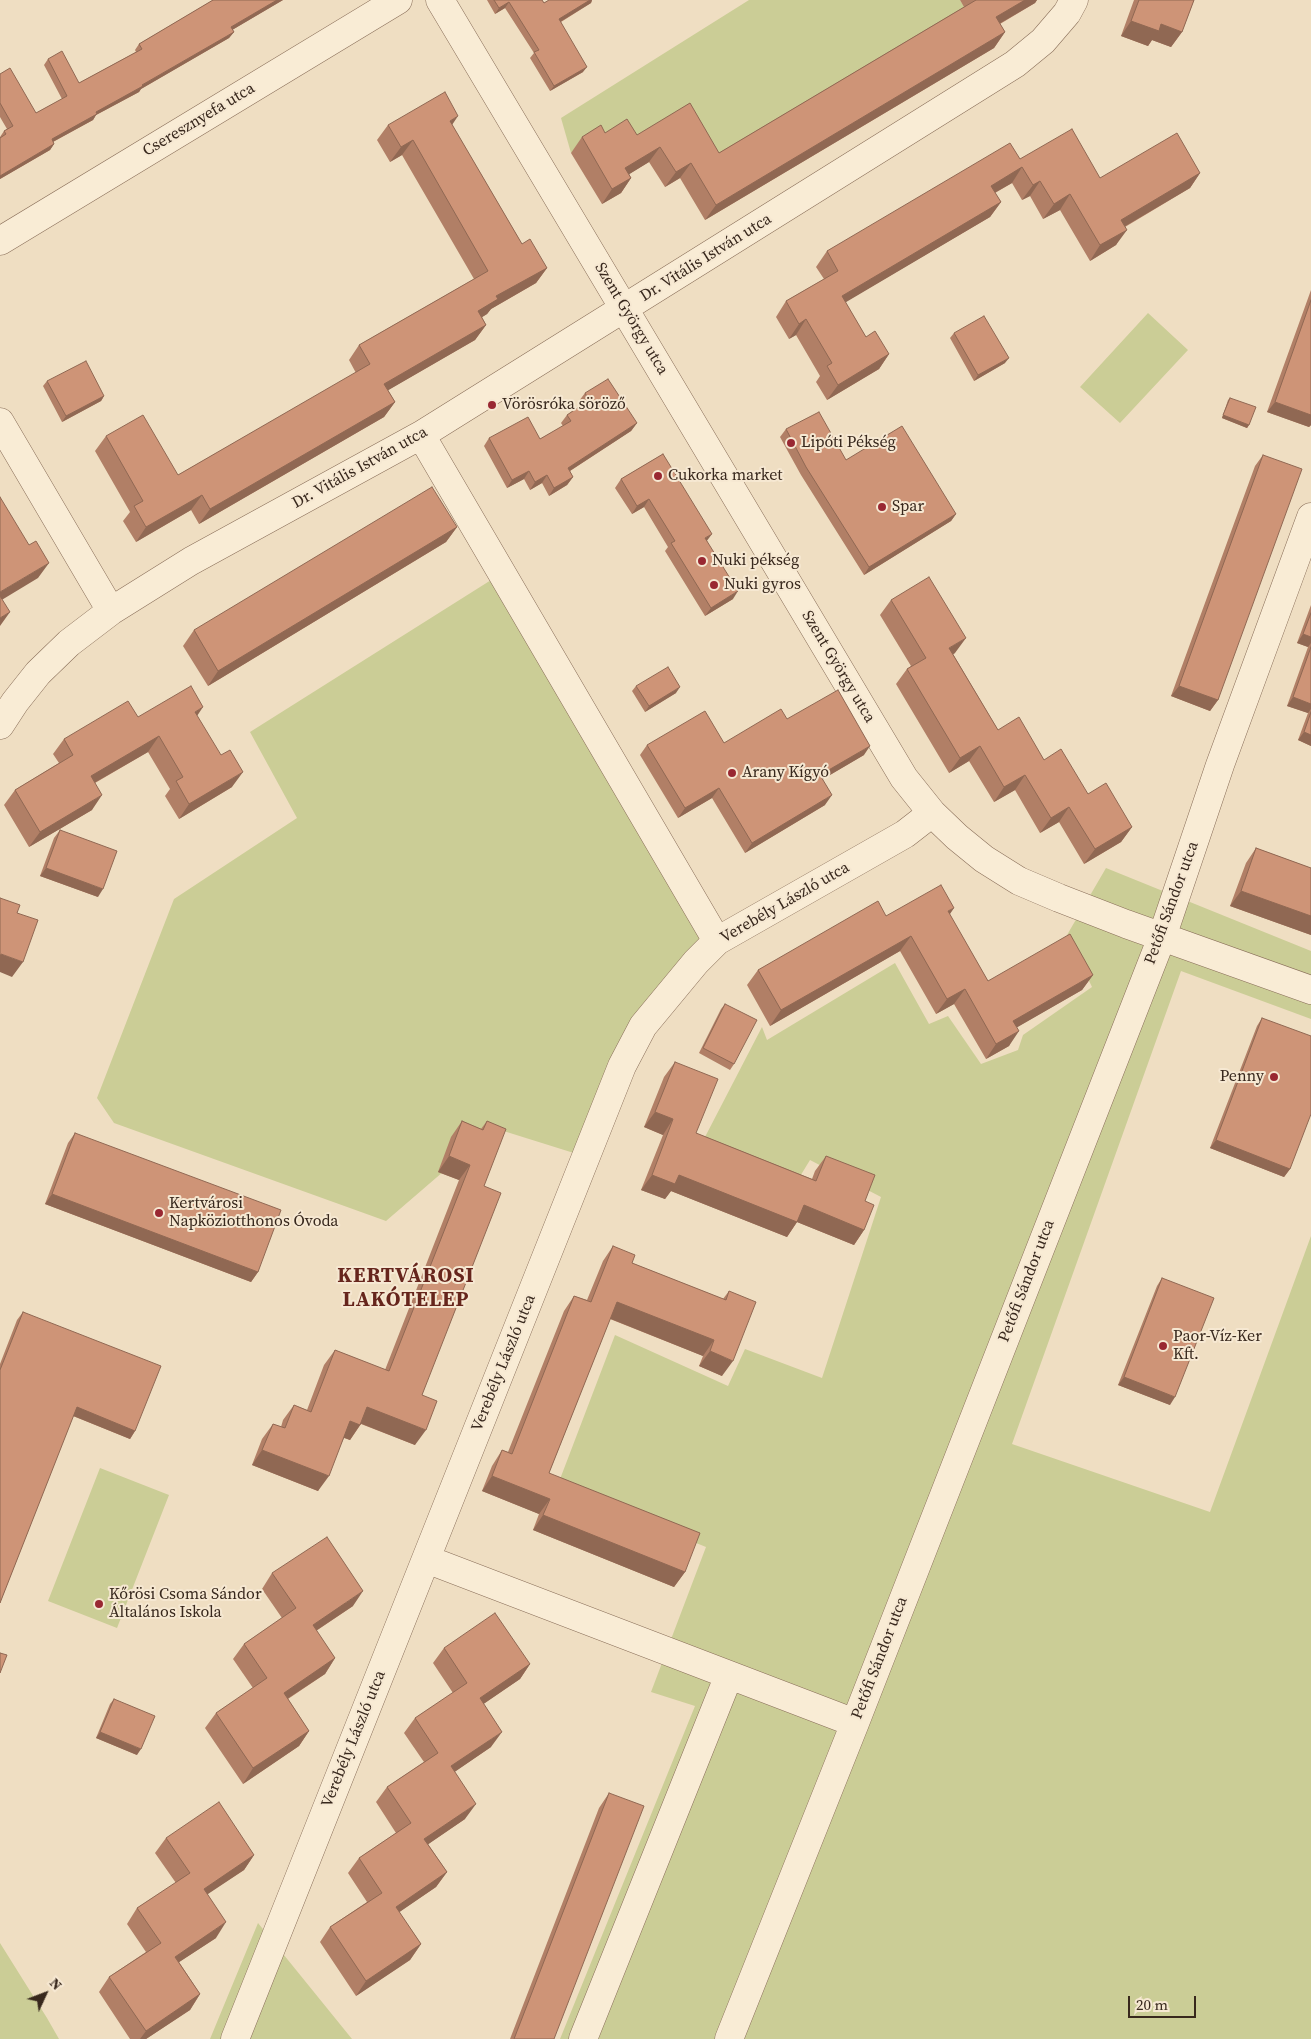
<!DOCTYPE html>
<meta charset="utf-8">
<style>
body{margin:0}
#map{position:relative;width:1311px;height:2039px;overflow:hidden;background:#efdec2;font-family:"Source Serif 4",serif}
canvas{display:block}
.north{position:absolute;left:20px;top:1969px;width:50px;height:50px;-webkit-text-stroke:4px #f6e8d2;paint-order:stroke;rotate:47deg;font-size:14px;font-weight:700;line-height:20px;text-align:center;color:#38281d}
.north::after{content:'';display:block;margin:auto;width:18px;height:22px;background:#38281d;clip-path:polygon(50% 0,100% 100%,50% 72%,0 100%)}
.scale{position:absolute;left:1128px;top:1996px;width:68px;height:22px;box-sizing:border-box;border:2px solid #38281d;border-top:0;padding-left:6px;font-size:15px;line-height:18px;white-space:nowrap;color:#38281d;-webkit-text-stroke:4px #f6e8d2;paint-order:stroke}
</style>
<div id="map">
<canvas width="1311" height="2039"></canvas>
<div class="north">N</div>
<div class="scale">20 m</div>
</div>
<script>
const ctx = document.querySelector('canvas').getContext('2d');
ctx.lineJoin = 'round';
function fillPath(path, color) { ctx.fillStyle = color; ctx.fill(path, 'evenodd'); }
const toPath = rows => new Path2D(rows.map(r => 'M' + r).join(''));
function stroke(path, color, width, dash) { ctx.strokeStyle = color; ctx.lineWidth = width; ctx.lineCap = dash ? 'butt' : 'round'; ctx.setLineDash(dash || []); ctx.stroke(path); }
function drawText(font, color, halo, rows, align = 'center') {
  ctx.font = font + ' "Source Serif 4",serif'; ctx.lineWidth = 4; ctx.setLineDash([]); ctx.textBaseline = 'middle'; ctx.strokeStyle = halo; ctx.fillStyle = color; for (const [text, x, y, turn = 0] of rows) {
    ctx.save(); ctx.translate(x, y); ctx.rotate((+turn || 0) * Math.PI / 180); ctx.textAlign = isNaN(turn) ? turn : align; if (halo) ctx.strokeText(text, 0, 0); ctx.fillText(text, 0, 0); ctx.restore();
  }
}
const green = toPath([
 [749,0,960,0,968,13,701,173,590,141,571,153,561,118],
 [1148,313,1188,350,1120,423,1080,387],
 [507,570,731,945,669,1000,633,1051,593,1159,494,1128,386,1221,114,1123,97,1098,174,899,297,818,250,732],
 [1106,868,1311,951,1311,1019,1181,971,1012,1444,1210,1512,1311,1236,1311,2039,560,2039,695,1706,651,1692,706,1547,557,1487,615,1335,728,1386,745,1349,822,1378,881,1197,810,1160,799,1178,705,1137,762,1027,767,1040,895,963,929,1024,948,1016,981,1064,1018,1050,1023,1035,1092,987,1067,935],
 [100,1468,169,1495,117,1628,48,1601],
 [258,1923,352,2039,210,2039],
 [0,1943,47,2018,59,2039,0,2039]
]);
const minor = toPath([
 [440,0,904,778,932,813,957,837,984,859,1019,881,1059,898,1126,924,1311,990],
 [0,241,398,0],
 [0,422,111,611],
 [421,435,717,941],
 [0,725,15,702,38,673,69,643,111,611,191,561,421,435,1015,64,1043,41,1067,13,1074,0],
 [426,1559,855,1723],
 [235,2039,622,1066,643,1026,696,962,717,941,905,834,932,813],
 [583,2039,729,1675],
 [729,2039,855,1723,1162,937,1220,765,1311,517]
]);
const wall = toPath([
 [213,0,283,0,232,30,234,32,229,38,141,89,139,92,96,115,93,120,53,142,54,144,50,150,0,179,0,137,4,131,7,129,0,117,0,74,36,113,62,99,44,65,48,59,79,83,136,52,135,50,139,44],
 [487,0,542,0,544,3,549,0,592,0,591,3,561,22,583,72,550,91,530,58,534,53,505,8,495,14],
 [960,0,1037,0,1035,3,1000,24,1005,32,994,48,705,220,680,178,665,187,649,162,629,174,631,178,621,193,602,204,571,153,582,137,605,133,637,135,719,153,964,7],
 [1134,0,1194,0,1182,32,1171,47,1152,40,1148,46,1121,36],
 [388,125,452,125,522,244,547,268,536,283,491,309,487,314,482,317,486,325,475,340,388,390,395,402,384,417,199,524,191,510,136,542,123,521,130,512,95,451,106,436,178,475,356,373,349,360,359,345,474,279,402,155,390,162,377,140],
 [1020,159,1100,178,1200,173,1190,188,1125,227,1116,245,1090,261,1060,210,1043,219,1030,196,1022,200,1012,183,995,193,1001,202,990,217,845,302,866,337,889,354,879,369,827,400,816,382,820,376,796,335,789,339,776,317,786,301,824,279,816,267,827,251],
 [1311,290,1311,425,1309,427,1267,412],
 [954,333,1005,363,974,381,950,338],
 [47,381,104,396,101,401,62,422,43,386],
 [585,393,637,423,631,431,570,471,573,477,567,485,549,496,542,483,530,490,524,479,507,488,484,446,489,438,540,439,563,426,561,423,567,415,582,405,579,401],
 [1230,398,1249,425,1247,428,1222,418,1228,400],
 [786,429,846,460,956,514,951,521,864,575,801,475,780,437],
 [663,454,707,541,733,599,705,616,665,551,668,547,644,507,632,514,615,488,621,479],
 [1263,455,1218,700,1210,711,1171,696,1255,466],
 [457,527,446,542,208,686,183,646,194,630],
 [891,600,955,653,953,654,998,730,1044,760,1088,794,1132,827,1121,842,1084,864,1059,822,1040,833,1015,790,994,802,969,761,949,773,896,684,907,669,911,666,880,615],
 [1311,605,1311,746,1298,740,1308,713,1287,706,1308,647,1297,643],
 [636,686,676,693,645,712,632,691],
 [197,716,232,787,179,819,165,796,170,789,148,752,95,783,92,810,29,847,4,805,15,790,59,763,53,754,64,739,138,717],
 [787,719,864,755,823,779,825,805,745,853,712,798,678,818,640,755,647,745,724,743],
 [60,830,98,897,40,876,54,838],
 [1256,848,1311,868,1311,935,1230,906,1246,863],
 [949,914,988,981,1093,975,1082,990,1017,1027,1009,1046,986,1059,954,1004,936,1014,900,951,770,1026,747,985,758,970,886,916],
 [725,1004,734,1064,730,1070,699,1053,721,1009],
 [1262,1018,1290,1169,1284,1177,1210,1148,1257,1026],
 [675,1062,696,1133,812,1179,815,1171,826,1156,865,1201,864,1230,854,1245,797,1222,787,1237,671,1191,665,1199,641,1190,663,1135,644,1127,664,1077],
 [462,1121,481,1129,487,1121,484,1186,422,1395,415,1445,361,1424,350,1440,344,1438,318,1491,252,1465,262,1439,273,1424,281,1427,283,1420,294,1405,307,1410,324,1365,335,1350,385,1370,459,1180,438,1172,451,1137],
 [75,1133,258,1272,251,1282,45,1204,68,1143],
 [613,1246,632,1263,723,1299,729,1291,722,1376,699,1366,703,1356,610,1319,549,1473,685,1572,674,1587,533,1530,539,1514,482,1491,492,1466,502,1450,508,1452,564,1311,574,1296,587,1300,603,1261],
 [1162,1278,1170,1405,1118,1385,1157,1286],
 [23,1312,135,1431,130,1439,73,1416,0,1603,0,1364,17,1320],
 [272,1573,353,1606,316,1631,335,1658,325,1674,288,1699,309,1731,299,1746,243,1784,205,1728,216,1713,253,1688,233,1659,244,1644,282,1618,262,1589],
 [444,1648,530,1664,520,1679,483,1704,491,1747,454,1772,465,1819,428,1844,447,1872,436,1887,399,1912,421,1944,410,1960,356,1996,320,1942,330,1927,367,1902,348,1873,359,1858,396,1833,376,1802,387,1787,424,1762,404,1733,415,1718,453,1693,433,1663],
 [114,1699,137,1755,96,1738,110,1704],
 [609,1793,554,2039,510,2039,599,1808],
 [166,1838,254,1855,244,1870,207,1894,216,1938,179,1962,200,1994,190,2010,146,2039,130,2039,99,1992,109,1977,146,1952,127,1924,137,1908,176,1883,155,1853]
]);
const shadedWall = toPath([
 [277,0,283,0,227,33,231,27],
 [590,0,592,0,591,3,555,25,559,19],
 [1025,0,1037,0,1035,3,985,32,996,17],
 [509,2,505,8,495,14,499,8],
 [1131,21,1161,24,1182,32,1171,47,1152,40,1148,46,1121,36],
 [234,32,229,38,141,89,139,92,96,115,93,120,47,145,52,139,96,112],
 [1005,32,994,48,705,220,716,205],
 [587,67,583,72,550,91,554,86],
 [458,116,448,131,450,121],
 [413,140,402,155,390,162,401,147],
 [54,144,50,150,0,179,0,176],
 [660,147,649,162,615,183,625,168],
 [691,163,680,178,665,187,676,172],
 [1022,167,1012,183,980,201,991,186],
 [1200,173,1190,188,1110,235,1121,220],
 [631,178,621,193,602,204,612,189],
 [1040,181,1030,196,1022,200,1033,185],
 [1070,194,1060,210,1043,219,1054,204],
 [1001,202,990,217,831,311,842,296],
 [1127,230,1116,245,1090,261,1100,245],
 [547,268,536,283,491,309,487,314,468,326,478,311,496,296],
 [806,319,796,335,789,339,799,324],
 [486,325,475,340,373,399,384,384],
 [889,354,879,369,827,400,838,385],
 [1009,358,1005,363,974,381,978,375],
 [104,396,101,401,62,422,66,416],
 [395,402,384,417,199,524,210,509],
 [1275,402,1311,415,1311,425,1309,427,1267,412],
 [1223,415,1249,425,1247,428,1222,418],
 [637,423,631,431,562,476,568,468],
 [529,471,524,479,507,488,512,480],
 [547,475,542,483,530,490,535,482],
 [573,477,567,485,549,496,554,488],
 [202,495,191,510,136,542,146,527],
 [649,499,644,507,632,514,637,506],
 [956,514,951,521,864,575,869,567],
 [457,527,446,542,208,686,218,671],
 [712,534,706,542,705,538],
 [49,563,38,578,0,601,0,592],
 [738,591,733,599,705,616,711,608],
 [10,612,0,626,0,618],
 [1303,634,1311,637,1311,643,1308,647,1297,643],
 [966,638,955,653,939,663,949,648],
 [1179,686,1218,700,1210,711,1171,696],
 [680,687,676,693,645,712,649,706],
 [1293,697,1311,704,1311,709,1308,713,1287,706],
 [203,707,193,722,195,712],
 [1304,732,1311,735,1311,746,1298,740],
 [159,736,148,752,80,791,91,776],
 [870,746,864,755,813,785,820,775],
 [980,746,969,761,949,773,960,758],
 [243,772,232,787,179,819,189,804],
 [1025,775,1015,790,994,802,1004,787],
 [719,788,712,798,678,818,685,808],
 [102,795,92,810,29,847,40,832],
 [832,795,825,805,745,853,752,843],
 [1069,807,1059,822,1040,833,1051,818],
 [1132,827,1121,842,1084,864,1095,849],
 [46,868,103,889,98,897,40,876],
 [1241,891,1311,916,1311,935,1230,906],
 [954,908,944,923,948,911],
 [911,936,900,951,770,1026,781,1010],
 [1,954,23,962,12,977,0,972,0,955],
 [1093,975,1082,990,1002,1036,1013,1021],
 [965,989,954,1004,936,1014,947,999],
 [1019,1031,1009,1046,986,1059,996,1044],
 [655,1112,673,1119,663,1135,644,1127],
 [1216,1140,1290,1169,1284,1177,1210,1148],
 [449,1156,470,1165,459,1180,438,1172],
 [652,1175,679,1175,804,1205,864,1230,854,1245,797,1222,787,1237,671,1191,665,1199,641,1190],
 [52,1194,258,1272,251,1282,45,1204],
 [617,1302,714,1340,703,1356,606,1317],
 [710,1351,733,1361,722,1376,699,1366],
 [1124,1377,1175,1397,1170,1405,1118,1385],
 [77,1407,135,1431,130,1439,71,1415],
 [367,1407,426,1430,415,1445,357,1422],
 [350,1421,360,1425,350,1440,340,1436],
 [262,1450,329,1476,318,1491,252,1465],
 [492,1476,550,1499,539,1514,482,1491],
 [543,1515,685,1572,674,1587,533,1530],
 [363,1591,353,1606,302,1640,313,1625],
 [335,1658,325,1674,273,1708,284,1693],
 [530,1664,520,1679,469,1714,480,1698],
 [309,1731,299,1746,243,1784,253,1768],
 [100,1732,141,1749,137,1755,96,1738],
 [502,1732,491,1747,440,1782,451,1766],
 [476,1804,465,1819,414,1854,424,1839],
 [254,1855,244,1870,193,1904,204,1889],
 [447,1872,436,1887,385,1922,396,1907],
 [226,1922,216,1938,164,1972,175,1957],
 [421,1944,410,1960,356,1996,366,1981],
 [200,1994,190,2010,146,2039,140,2039,146,2031]
]);
const building = toPath([
 [213,0,277,0,231,27,234,32,142,85,143,86,96,112,97,114,52,139,54,144,0,176,0,138,6,134,4,131,13,126,0,103,0,74,10,68,36,113,67,96,48,59,62,51,79,83,142,49,139,44,213,0],
 [494,0,542,0,544,3,549,0,590,0,559,19,587,67,554,86,534,52,539,50,509,2,499,8,494,0],
 [976,0,1025,0,996,17,1005,32,716,205,691,163,676,172,660,147,625,168,631,178,612,189,582,137,601,125,605,133,627,119,637,135,690,103,719,153,976,0],
 [1139,0,1194,0,1182,32,1161,24,1159,31,1131,21,1139,0],
 [445,92,458,116,450,121,522,244,530,239,547,268,496,296,498,299,478,311,486,325,384,384,395,402,210,509,202,495,146,527,134,506,143,501,106,436,143,415,178,475,370,364,359,345,488,271,413,140,401,147,388,125,445,92],
 [1072,129,1100,178,1177,133,1200,173,1121,220,1127,230,1100,245,1070,194,1054,204,1040,181,1033,185,1022,167,991,186,1001,202,842,296,866,337,875,331,889,354,838,385,827,366,832,363,806,319,799,324,786,301,838,271,827,251,1010,143,1020,159,1072,129],
 [1311,300,1311,415,1275,402,1311,300],
 [984,316,1009,358,978,375,954,333,984,316],
 [86,361,104,396,66,416,47,381,86,361],
 [608,379,637,423,568,468,573,477,554,488,547,475,535,482,529,471,512,480,489,438,528,417,540,439,571,421,567,415,589,400,585,393,608,379],
 [1230,398,1256,407,1249,425,1223,415,1230,398],
 [819,412,846,460,902,426,956,514,869,567,806,467,786,429,819,412],
 [663,454,712,534,705,538,738,591,711,608,671,543,675,541,649,499,637,506,621,479,663,454],
 [1263,455,1302,469,1218,700,1179,686,1263,455],
 [432,487,457,527,218,671,194,630,432,487],
 [0,497,29,545,36,541,49,563,0,592,0,497],
 [929,577,966,638,949,648,998,730,1019,717,1044,760,1061,749,1088,794,1106,783,1132,827,1095,849,1069,807,1051,818,1025,775,1004,787,980,746,960,758,907,669,926,658,891,600,929,577],
 [0,596,10,612,0,618,0,596],
 [1311,613,1311,637,1303,634,1311,613],
 [1311,647,1311,704,1293,697,1311,647],
 [668,667,680,687,649,706,636,686,668,667],
 [191,686,203,707,195,712,221,755,230,750,243,772,189,804,176,781,183,777,159,736,91,776,102,795,40,832,15,790,73,755,64,739,128,701,138,717,191,686],
 [838,690,870,746,820,775,832,795,752,843,719,788,685,808,647,745,705,711,724,743,781,709,787,719,838,690],
 [1311,712,1311,735,1304,732,1311,712],
 [60,830,117,851,103,889,46,868,60,830],
 [1256,848,1311,868,1311,916,1241,891,1256,848],
 [941,885,954,908,948,911,988,981,1070,934,1093,975,1013,1021,1019,1031,996,1044,965,989,947,999,911,936,781,1010,758,970,878,901,886,916,941,885],
 [0,898,20,905,17,913,38,920,23,962,1,954,0,957,0,898],
 [725,1004,757,1020,734,1064,703,1048,725,1004],
 [1262,1018,1311,1036,1311,1114,1290,1169,1216,1140,1262,1018],
 [675,1062,718,1079,696,1133,816,1181,826,1156,875,1175,865,1201,874,1205,864,1230,804,1205,797,1222,679,1175,675,1184,652,1175,673,1119,655,1112,675,1062],
 [462,1121,483,1130,487,1121,506,1129,484,1186,501,1193,422,1395,437,1401,426,1430,367,1407,360,1425,350,1421,329,1476,262,1450,273,1424,285,1428,294,1405,311,1412,335,1350,389,1371,470,1165,449,1156,462,1121],
 [75,1133,281,1210,258,1272,52,1194,75,1133],
 [613,1246,635,1255,632,1263,726,1300,729,1291,756,1302,733,1361,710,1351,714,1340,617,1302,549,1473,700,1533,685,1572,543,1515,550,1499,492,1476,502,1450,512,1454,574,1296,591,1302,613,1246],
 [1162,1278,1214,1298,1175,1397,1124,1377,1162,1278],
 [23,1312,161,1366,135,1431,77,1407,0,1603,0,1370,23,1312],
 [327,1537,363,1591,313,1625,335,1658,284,1693,309,1731,253,1768,216,1713,267,1678,244,1644,296,1608,272,1573,327,1537],
 [495,1613,530,1664,480,1698,502,1732,451,1766,476,1804,424,1839,447,1872,396,1907,421,1944,366,1981,330,1927,382,1893,359,1858,411,1823,387,1787,438,1753,415,1718,467,1683,444,1648,495,1613],
 [0,1653,7,1655,0,1673,0,1653],
 [114,1699,155,1716,141,1749,100,1732,114,1699],
 [609,1793,644,1806,554,2039,514,2039,609,1793],
 [219,1802,254,1855,204,1889,226,1922,175,1957,200,1994,146,2031,109,1977,161,1943,137,1908,190,1873,166,1838,219,1802]
]);
const markers = [
 [492,405,5,"#992832"],
 [791,443,5,"#992832"],
 [658,476,5,"#992832"],
 [882,507,5,"#992832"],
 [702,561,5,"#992832"],
 [714,585,5,"#992832"],
 [732,773,5,"#992832"],
 [1274,1077,5,"#992832"],
 [159,1213,5,"#992832"],
 [1163,1346,5,"#992832"],
 [99,1604,5,"#992832"]
];
const streetNames = [
 ["Cseresznyefa utca",199,120,-31],
 ["Dr. Vitális István utca",706,258,-32],
 ["Szent György utca",631,319,59],
 ["Dr. Vitális István utca",360,468,-29],
 ["Szent György utca",838,667,59],
 ["Verebély László utca",785,903,-30],
 ["Petőfi Sándor utca",1172,903,-70],
 ["Petőfi Sándor utca",1027,1281,-69],
 ["Verebély László utca",504,1363,-68],
 ["Petőfi Sándor utca",880,1658,-69],
 ["Verebély László utca",354,1739,-68]
];
const poiNames = [
 ["Vörösróka söröző",502,405],
 ["Lipóti Pékség",801,443],
 ["Cukorka market",668,476],
 ["Spar",892,507],
 ["Nuki pékség",712,561],
 ["Nuki gyros",724,585],
 ["Arany Kígyó",742,773],
 ["Penny",1264,1077,"right"],
 ["Kertvárosi",169,1204],
 ["Napköziotthonos Óvoda",169,1222],
 ["Paor-Víz-Ker",1173,1337],
 ["Kft.",1173,1355],
 ["Kőrösi Csoma Sándor",109,1595],
 ["Általános Iskola",109,1613]
];
const districtNames = [
 ["KERTVÁROSI",406,1277],
 ["LAKÓTELEP",406,1301]
];
fillPath(green, '#cbcd96');
stroke(minor, '#896e59', 29);
stroke(minor, '#f9ecd5', 28);
fillPath(wall, '#b17f66');
fillPath(shadedWall, '#906853');
fillPath(building, '#ce9477');
stroke(building, '#906853', 1);
for (const [x, y, r, color] of markers) { const dot = new Path2D(); dot.arc(x, y, r, 0, 2 * Math.PI); ctx.fillStyle = color; ctx.fill(dot); stroke(dot, '#f6e8d2', 2); }
drawText('16px', '#38281d', '#f6e8d2', streetNames);
drawText('16px', '#38281d', '#f6e8d2', poiNames, 'left');
ctx.letterSpacing = '1px';
drawText('bold 21px', '#66251c', '#f6e8d2', districtNames);
ctx.letterSpacing = '0px';
</script>
